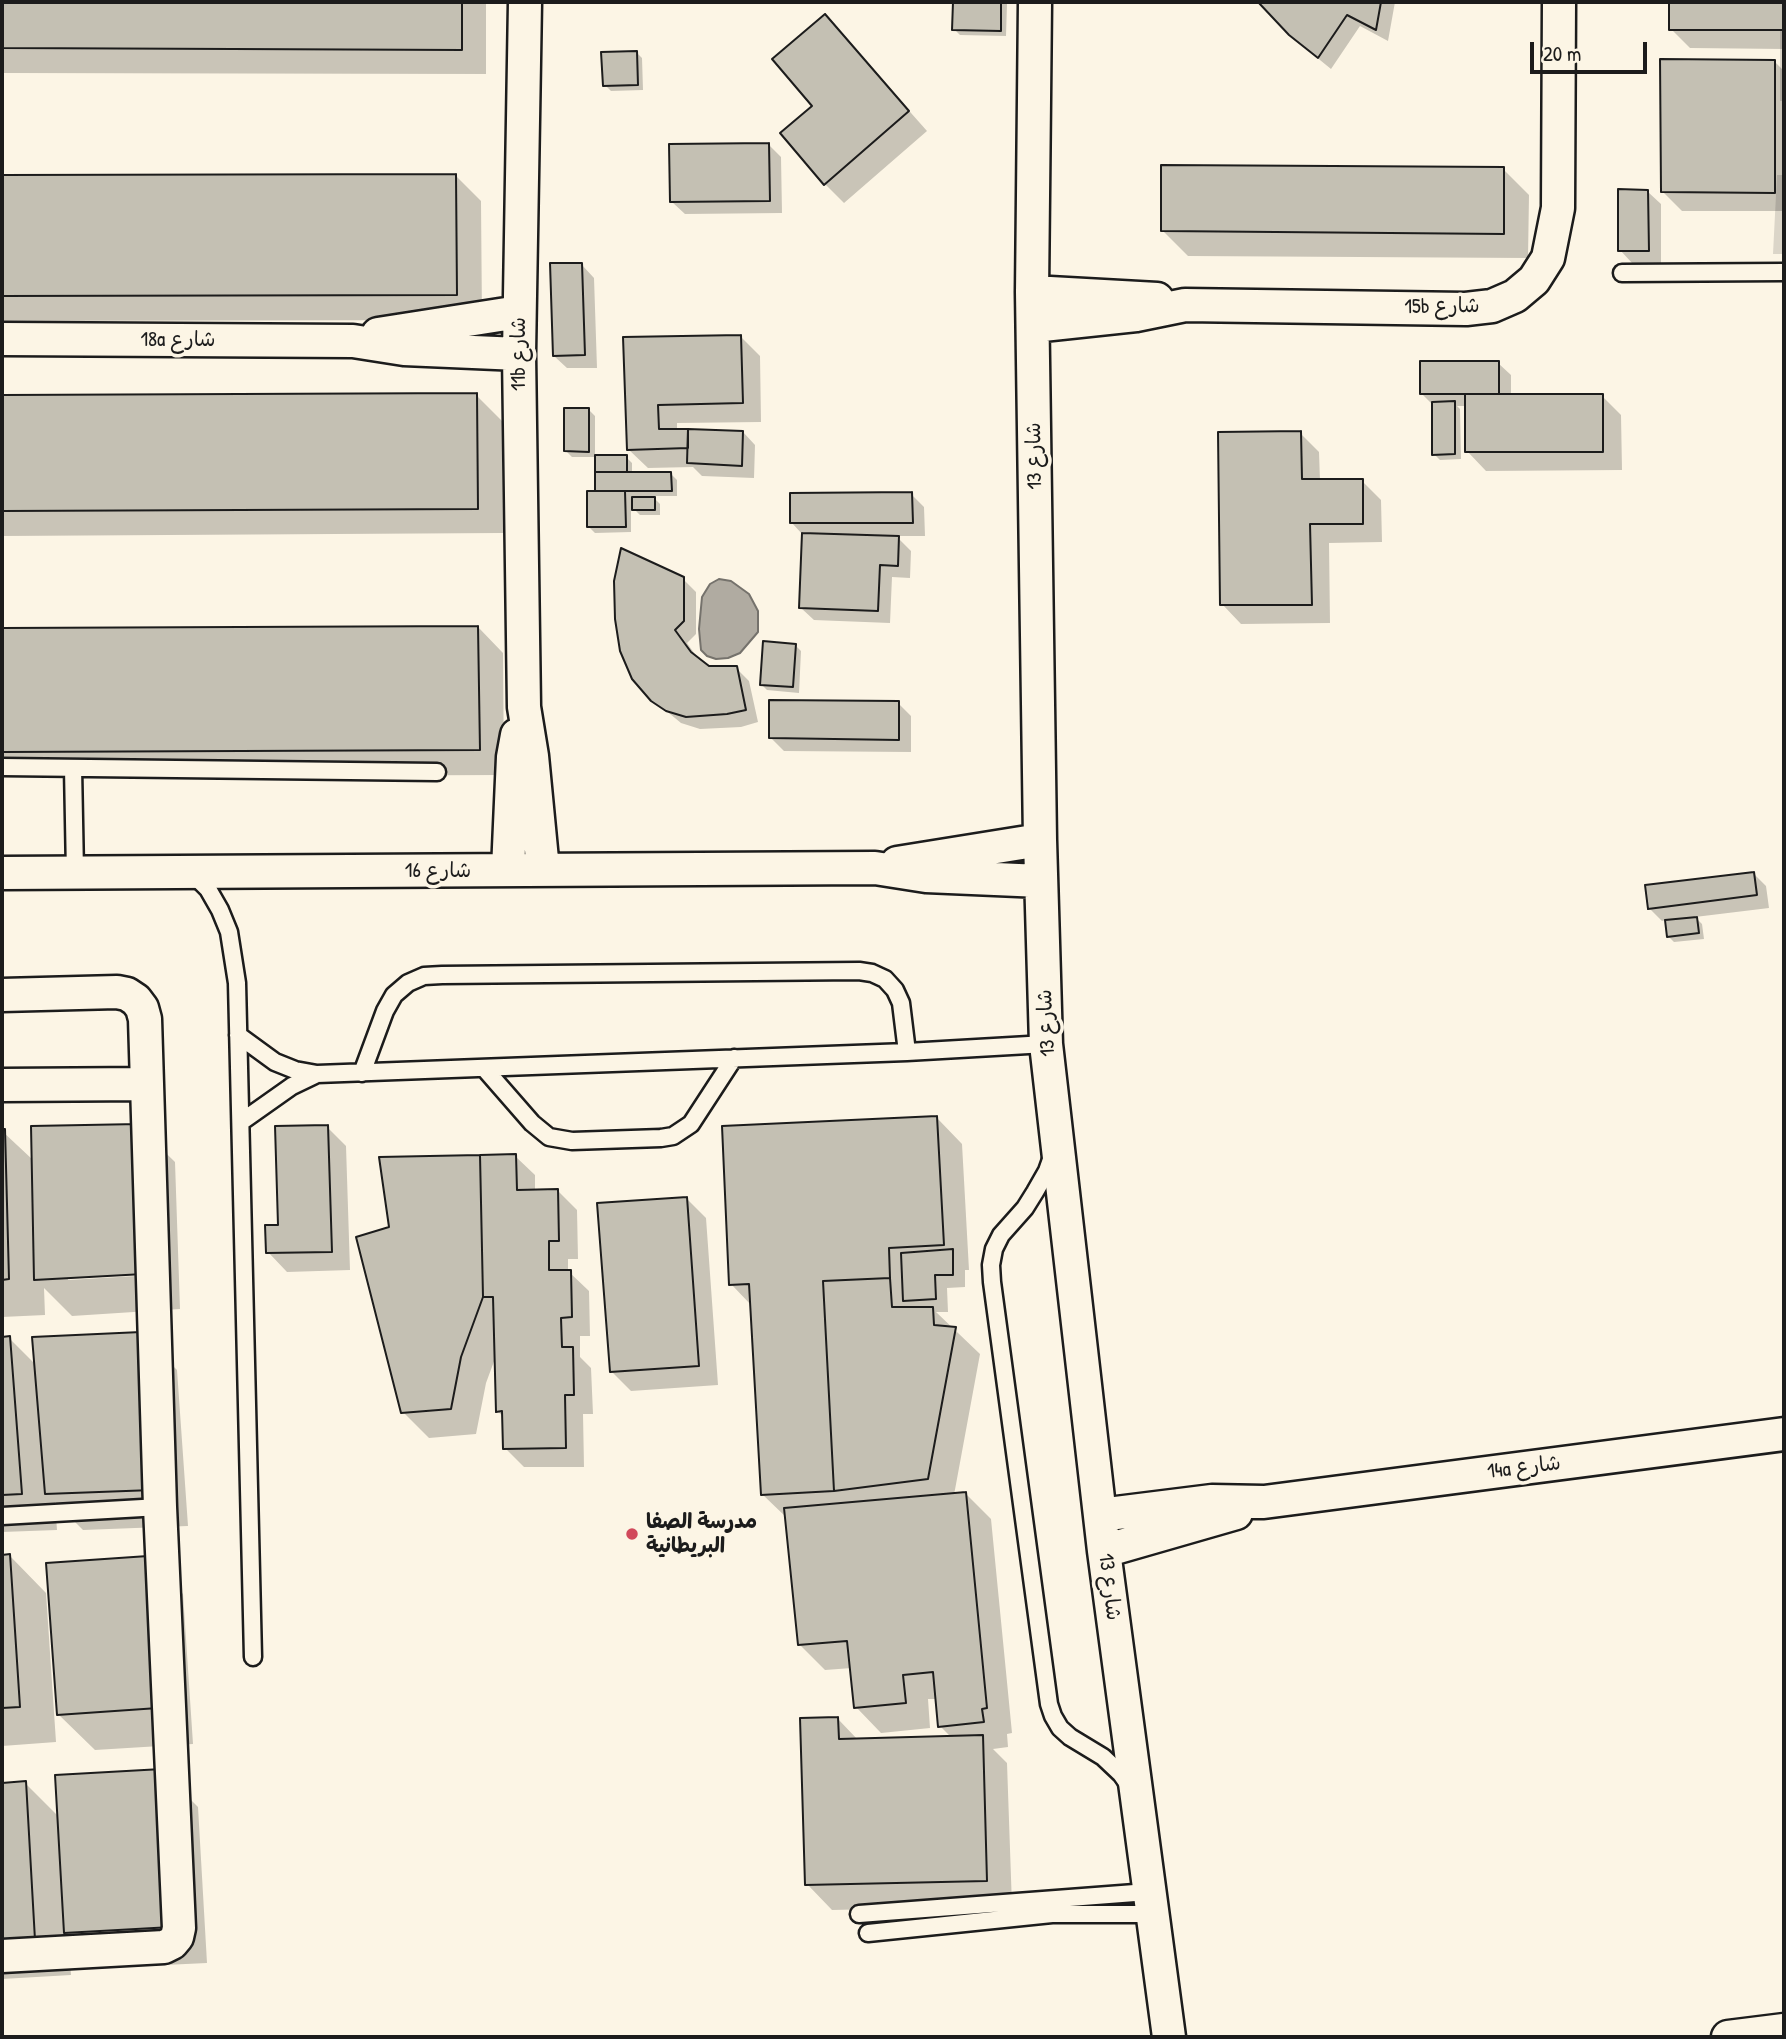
<!DOCTYPE html>
<meta charset="utf-8">
<style>
body{margin:0}
#map{position:relative;width:1786px;height:2039px;overflow:hidden;background:#fcf5e5;font-family:"Patrick Hand",sans-serif}
canvas{display:block}
.frame{position:absolute;inset:0;border:4px solid #1c1c1c;pointer-events:none}
.scale{position:absolute;left:1530px;top:42px;width:117px;height:32px;box-sizing:border-box;border:4px solid #1c1c1c;border-top:0;padding-left:9px;font-size:21px;line-height:24px;white-space:nowrap;color:#1c1c1c;-webkit-text-stroke:5px #fcf5e5;paint-order:stroke}
</style>
<div id="map">
<canvas width="1786" height="2039"></canvas>
<div class="frame"></div>
<div class="scale">20 m</div>
</div>
<script>
const ctx = document.querySelector('canvas').getContext('2d');
ctx.lineJoin = 'round';
function fillPath(path, color) { ctx.fillStyle = color; ctx.fill(path, 'evenodd'); }
const toPath = rows => new Path2D(rows.map(r => 'M' + r).join(''));
function stroke(path, color, width, dash) { ctx.strokeStyle = color; ctx.lineWidth = width; ctx.lineCap = dash ? 'butt' : 'round'; ctx.setLineDash(dash || []); ctx.stroke(path); }
function drawText(font, color, halo, rows, align = 'center') {
  ctx.font = font + ' "Patrick Hand","Playpen Sans Arabic",sans-serif'; ctx.lineWidth = 7; ctx.setLineDash([]); ctx.textBaseline = 'middle'; ctx.strokeStyle = halo; ctx.fillStyle = color; for (const [text, x, y, turn = 0] of rows) {
    ctx.save(); ctx.translate(x, y); ctx.rotate((+turn || 0) * Math.PI / 180); ctx.textAlign = isNaN(turn) ? turn : align; if (halo) ctx.strokeText(text, 0, 0); ctx.fillText(text, 0, 0); ctx.restore();
  }
}
const green = toPath([
 [1780,28,1784,28,1784,101,1780,101],
 [1777,175,1784,175,1784,254,1773,254]
]);
const water = toPath([
 [719,579,731,581,749,594,758,611,758,632,740,653,728,658,716,659,707,656,701,650,699,629,702,597,710,584,719,579]
]);
const shadow = toPath([
 [2,2,486,2,486,74,2,73],
 [955,2,1004,2,1007,4,1006,36,960,35,954,29],
 [1260,2,1395,2,1388,41,1360,26,1331,69,1304,47],
 [1670,2,1784,2,1784,49,1690,48,1671,29],
 [825,16,927,131,844,203,825,184],
 [636,52,642,58,643,90,611,91,605,85],
 [1774,61,1784,71,1784,211,1682,211,1663,192],
 [768,144,781,157,782,213,685,214,672,202],
 [1503,169,1529,195,1528,258,1188,256,1163,231],
 [456,176,481,201,482,320,2,321,2,177],
 [1648,192,1661,204,1661,263,1632,263,1620,250],
 [582,265,594,278,597,368,567,368,554,356],
 [741,337,760,356,761,422,677,423,677,431,743,432,755,445,754,478,702,476,693,467,648,468,628,449,625,339],
 [1498,363,1511,375,1511,396,1602,396,1621,415,1622,470,1486,471,1467,451,1467,406,1457,406,1460,409,1461,459,1440,460,1434,454,1433,405,1422,394],
 [476,395,502,421,503,533,2,536,2,397],
 [589,410,595,416,595,457,626,457,632,463,632,474,671,474,677,480,677,496,652,496,660,504,660,515,640,515,631,506,631,532,595,533,589,527,597,492,596,457,572,457,566,451],
 [1300,433,1319,452,1320,481,1362,481,1381,500,1382,542,1329,543,1330,623,1241,624,1222,604],
 [911,494,924,507,925,536,896,536,911,551,910,578,892,577,890,623,814,620,801,608,803,535,792,523],
 [683,579,696,592,696,634,687,643,699,660,709,668,736,668,749,681,758,722,741,727,700,729,681,723,652,699],
 [478,627,503,653,504,775,2,777,2,629],
 [795,645,801,651,799,693,767,690,761,684],
 [898,703,911,716,911,752,784,751,771,738],
 [1754,874,1766,886,1769,908,1695,917,1702,924,1704,939,1674,942,1668,936,1666,920,1662,921,1649,908],
 [937,1118,962,1144,969,1270,965,1270,965,1287,947,1288,948,1312,936,1312,980,1354,954,1495,966,1494,991,1519,1012,1733,1007,1734,1008,1747,993,1749,1007,1763,1012,1906,832,1910,807,1884,838,1719,858,1740,952,1738,940,1726,937,1699,928,1699,930,1728,881,1733,856,1707,852,1668,825,1670,800,1645,787,1518,762,1494,752,1306,731,1284],
 [138,1126,175,1162,180,1309,72,1316,44,1288,45,1315,2,1317,2,1131,33,1160],
 [153,1271,153,1275,68,1280,68,1276],
 [327,1127,346,1146,350,1270,287,1272,268,1252],
 [515,1156,535,1175,535,1191,558,1191,577,1210,578,1259,568,1259,568,1271,589,1291,590,1336,580,1336,580,1357,591,1368,593,1414,583,1414,584,1467,524,1467,505,1448,504,1417,497,1411,496,1356,486,1383,476,1434,429,1438,403,1412,391,1229],
 [686,1198,706,1218,718,1385,631,1391,611,1371],
 [140,1333,177,1370,188,1526,83,1530,55,1502,57,1530,2,1532,2,1338,9,1338,36,1365],
 [10,1556,46,1593,56,1742,2,1746,2,1557],
 [147,1558,183,1594,193,1744,95,1750,58,1714],
 [162,1771,198,1807,207,1963,102,1968,68,1934,71,1975,2,1979,2,1784,25,1783,59,1817]
]);
const building = toPath([
 [2,2,462,2,462,50,2,48,2,2],
 [953,2,1001,2,1001,31,952,30,953,2],
 [1258,2,1381,2,1376,30,1347,15,1318,58,1289,35,1258,2],
 [1669,2,1784,2,1784,30,1669,30,1669,2],
 [825,14,909,111,824,185,780,133,812,106,772,59,825,14],
 [637,51,638,85,603,86,601,52,637,51],
 [1660,59,1775,60,1775,193,1661,192,1660,59],
 [769,143,770,201,670,202,669,144,769,143],
 [1161,165,1504,167,1504,234,1161,231,1161,165],
 [456,174,457,295,2,296,2,175,456,174],
 [1618,189,1648,190,1649,251,1618,251,1618,189],
 [550,263,582,263,585,355,553,356,550,263],
 [741,335,743,403,658,405,659,429,688,429,688,448,627,450,623,337,741,335],
 [1420,361,1499,361,1499,394,1420,394,1420,361],
 [477,393,478,509,2,511,2,395,477,393],
 [1465,394,1603,394,1603,452,1465,452,1465,394],
 [1455,401,1455,454,1432,455,1432,402,1455,401],
 [564,408,589,408,589,452,564,451,564,408],
 [688,429,743,431,742,466,687,463,688,429],
 [1301,431,1302,479,1363,479,1363,524,1310,524,1312,605,1220,605,1218,432,1301,431],
 [595,455,627,455,627,472,595,472,595,455],
 [595,472,671,472,672,491,595,491,595,472],
 [587,491,625,491,626,527,587,527,587,491],
 [912,492,913,523,790,523,790,493,912,492],
 [632,497,655,497,655,510,632,510,632,497],
 [802,533,899,536,898,566,880,565,878,611,799,608,802,533],
 [621,548,684,577,684,621,675,630,691,652,709,666,737,666,746,710,727,714,686,717,666,711,651,701,632,679,620,651,615,619,614,581,621,548],
 [478,626,480,750,2,752,2,628,478,626],
 [763,641,796,644,793,687,760,685,763,641],
 [769,700,899,701,899,740,769,738,769,700],
 [1754,872,1757,895,1648,909,1645,885,1754,872],
 [1697,917,1699,933,1667,937,1665,920,1697,917],
 [937,1116,944,1245,889,1248,890,1278,823,1281,834,1491,761,1495,749,1284,729,1285,722,1126,937,1116],
 [139,1124,144,1274,34,1280,31,1126,139,1124],
 [328,1125,332,1252,266,1253,265,1225,278,1225,275,1126,328,1125],
 [2,1129,5,1129,9,1279,2,1280,2,1129],
 [516,1154,517,1190,558,1189,559,1241,549,1241,549,1270,571,1270,572,1317,561,1318,562,1347,573,1347,574,1395,565,1395,566,1448,503,1449,502,1411,496,1412,493,1297,483,1297,480,1155,516,1154],
 [480,1155,483,1297,461,1357,451,1409,401,1413,356,1237,389,1227,379,1157,480,1155],
 [687,1197,699,1366,610,1372,597,1203,687,1197],
 [953,1249,953,1275,935,1275,936,1299,903,1301,901,1253,953,1249],
 [890,1278,892,1307,933,1307,934,1325,956,1327,928,1479,834,1491,823,1281,890,1278],
 [141,1332,153,1490,45,1494,32,1337,141,1332],
 [10,1336,22,1494,2,1495,2,1337,10,1336],
 [966,1492,987,1708,982,1709,984,1722,938,1727,933,1672,903,1675,906,1703,854,1708,847,1641,798,1645,784,1508,966,1492],
 [10,1554,20,1707,2,1708,2,1555,10,1554],
 [148,1556,158,1708,57,1715,46,1563,148,1556],
 [838,1717,839,1739,983,1735,987,1881,805,1885,800,1718,838,1717],
 [162,1769,172,1927,64,1933,55,1775,162,1769],
 [26,1781,35,1940,2,1941,2,1783,26,1781]
]);
const service = toPath([
 [1622,273,1784,272],
 [2,767,437,772],
 [73,768,75,873],
 [193,874,208,889,220,910,229,932,237,983,253,1657],
 [238,1035,275,1062,295,1070,317,1074],
 [484,1068,532,1123,549,1137,572,1141,661,1138,673,1136,691,1124,734,1058],
 [362,1073,385,1011,394,995,408,983,424,976,442,975,859,971,872,973,885,979,895,990,901,1003,907,1052],
 [241,1122,292,1086,317,1074,907,1052,1046,1044],
 [1053,1154,1047,1171,1035,1192,1025,1208,1001,1235,994,1249,991,1265,992,1282,1049,1704,1053,1716,1060,1728,1070,1737,1103,1757,1121,1774,1131,1788],
 [2,1516,160,1507],
 [859,1914,1148,1892],
 [868,1933,1052,1914,1152,1914]
]);
const minor = toPath([
 [525,2,519,354,524,707,532,756,543,870],
 [1035,2,1032,292,1040,840,1046,1044,1104,1551,1169,2037],
 [1032,292,1157,299],
 [1033,326,1136,315,1185,305,1466,309,1492,306,1515,296,1534,280,1548,258,1558,208,1559,2],
 [378,334,519,312],
 [2,339,353,341,404,349,519,354],
 [897,863,1040,840],
 [508,870,513,757,517,735],
 [2,873,875,868,926,876,1041,881],
 [2,995,117,992,127,994,136,1000,142,1008,145,1019,160,1507,179,1928,177,1937,172,1943,164,1947,2,1956],
 [2,1085,147,1084],
 [1100,1515,1212,1501,1264,1502,1784,1434],
 [1104,1551,1236,1513],
 [1728,2037,1784,2030]
]);
const markers = [
 [632,1534,7,"#d1495b"]
];
const streetNames = [
 ["15b شارع",1442,307,-1],
 ["18a شارع",178,340],
 ["11b شارع",519,354,-90],
 ["شارع 13",1035,456,-91],
 ["شارع 16",438,871],
 ["شارع 13",1047,1023,-93],
 ["14a شارع",1524,1468,-7],
 ["شارع 13",1109,1587,83]
];
const poiNames = [
 ["مدرسة الصفا",646,1522],
 ["البريطانية",646,1546]
];
fillPath(green, '#dbd5c8');
fillPath(water, '#b0aba1');
stroke(water, '#75726c', 2);
fillPath(shadow, '#0003');
fillPath(building, '#c4c0b3');
stroke(building, '#1c1c1c', 2);
stroke(service, '#1c1c1c', 21);
stroke(minor, '#1c1c1c', 37);
stroke(service, '#fcf5e5', 16);
stroke(minor, '#fcf5e5', 32);
for (const [x, y, r, color] of markers) { const dot = new Path2D(); dot.arc(x, y, r, 0, 2 * Math.PI); ctx.fillStyle = color; ctx.fill(dot); stroke(dot, '#fcf5e5', 2.5); }
drawText('21px', '#1c1c1c', '#fcf5e5', streetNames);
drawText('bold 21px', '#1c1c1c', '#fcf5e5', poiNames, 'left');
</script>
